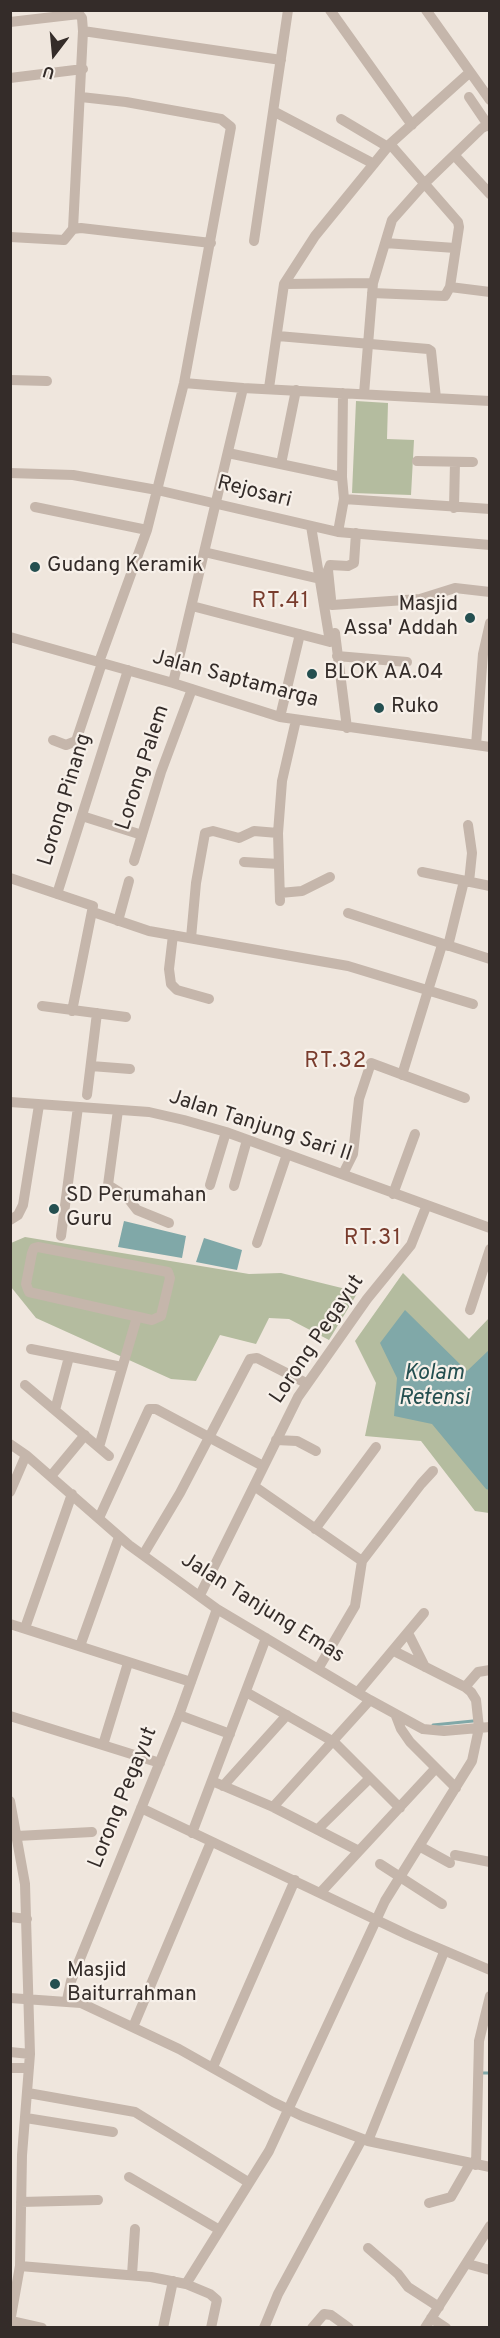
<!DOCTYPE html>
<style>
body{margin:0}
#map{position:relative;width:500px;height:2338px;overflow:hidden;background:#efe6dd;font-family:Overpass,sans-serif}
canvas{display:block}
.frame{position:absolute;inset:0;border:12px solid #342c29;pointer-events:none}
.north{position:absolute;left:24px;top:24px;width:60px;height:60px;-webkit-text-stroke:4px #f7f0e9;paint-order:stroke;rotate:196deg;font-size:16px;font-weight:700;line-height:24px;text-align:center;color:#342c29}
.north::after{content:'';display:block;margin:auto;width:21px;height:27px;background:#342c29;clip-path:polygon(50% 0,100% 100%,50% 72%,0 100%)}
</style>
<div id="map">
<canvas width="500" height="2338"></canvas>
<div class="frame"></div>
<div class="north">U</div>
</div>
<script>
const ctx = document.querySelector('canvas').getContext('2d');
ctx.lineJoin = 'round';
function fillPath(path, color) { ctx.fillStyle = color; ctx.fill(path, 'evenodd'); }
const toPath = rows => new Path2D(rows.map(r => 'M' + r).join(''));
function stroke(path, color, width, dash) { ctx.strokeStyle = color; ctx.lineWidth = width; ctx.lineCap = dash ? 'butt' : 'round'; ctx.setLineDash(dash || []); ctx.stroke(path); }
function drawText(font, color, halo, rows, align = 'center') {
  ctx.font = font + ' Overpass,sans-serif'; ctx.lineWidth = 4.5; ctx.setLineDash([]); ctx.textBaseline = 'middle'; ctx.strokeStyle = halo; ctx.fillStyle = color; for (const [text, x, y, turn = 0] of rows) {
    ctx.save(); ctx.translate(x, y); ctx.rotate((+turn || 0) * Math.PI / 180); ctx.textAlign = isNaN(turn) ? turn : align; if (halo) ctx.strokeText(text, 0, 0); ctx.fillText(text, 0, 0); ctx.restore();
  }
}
const green = toPath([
 [356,401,388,403,387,439,414,440,411,495,352,493],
 [25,1237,249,1274,281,1273,358,1292,329,1340,289,1319,269,1318,256,1344,220,1335,196,1381,171,1379,36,1318,11,1287,11,1243],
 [403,1273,469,1339,489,1318,489,1513,475,1511,421,1441,365,1436,376,1383,355,1341]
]);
const water = toPath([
 [124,1221,186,1236,182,1258,118,1247],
 [204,1238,242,1250,237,1270,196,1262],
 [405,1310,467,1371,489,1350,489,1490,486,1489,432,1424,394,1416,397,1378,380,1343]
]);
const stream = toPath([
 [433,1725,473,1721],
 [483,2073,490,2073]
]);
const minor = toPath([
 [330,10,412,125],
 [426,10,490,100],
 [10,22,79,14,82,18,83,31],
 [10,78,83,69],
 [81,97,126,102,221,119,231,127,184,383,147,530,99,662],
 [469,97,488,125],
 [275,112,374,164],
 [341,119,388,147],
 [455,156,490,194],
 [73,229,83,31,281,60],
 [10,237,64,240,73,229,81,228,211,243],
 [254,241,288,10],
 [385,243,455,248],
 [284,284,373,283],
 [450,287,490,292],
 [372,293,445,296,450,287,459,227,458,222,390,144],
 [278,336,428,349,431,351,436,398],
 [10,380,47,381],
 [243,388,490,401],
 [269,388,284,284,315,236,390,144,469,73],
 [343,393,342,477,344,499,490,509],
 [364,394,373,283,392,220,424,184,482,128,488,125,490,127],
 [228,453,342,477],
 [417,461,473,462],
 [281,464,296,390],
 [10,473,73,475,157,490,338,532,490,545],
 [35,507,147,530],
 [454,508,455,462],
 [338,532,344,499],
 [204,552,320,579],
 [331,599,328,570,330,565,348,566,354,563,356,533],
 [332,605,420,599,455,588,490,592],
 [192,606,330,642,311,526],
 [335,633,347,728],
 [10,637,173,683,280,717,490,747],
 [337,656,407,662],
 [173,683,243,388,184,383],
 [280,717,300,634],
 [53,740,66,745,76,741,102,663],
 [476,745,483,654,490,623],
 [82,816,142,835],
 [468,825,472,853,469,882],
 [134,861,161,772,192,689],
 [244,862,279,864],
 [422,872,490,886],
 [10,878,93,906,72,1011],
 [280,893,302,891,330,877],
 [57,894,128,670],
 [280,901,278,833,282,781,296,720],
 [93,912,149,931,348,966,473,1004],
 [348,913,490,959],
 [118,921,129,881],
 [173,935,169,969,171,984,177,990,209,999],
 [191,938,196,883,205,833,213,831,239,838,254,831,278,833],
 [448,946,464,881],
 [42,1006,126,1017],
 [91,1066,130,1069],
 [402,1075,442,945],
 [87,1095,97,1013],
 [10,1102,149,1112,184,1120,226,1132,490,1228],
 [118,1110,108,1185,127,1197,137,1210,169,1223],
 [343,1174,353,1154,359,1099,371,1063,465,1098],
 [210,1185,226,1132],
 [234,1186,247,1140],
 [393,1194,415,1134],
 [10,1220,18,1215,23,1205,39,1105],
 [61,1236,78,1107],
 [257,1243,287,1154],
 [38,1247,168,1272,170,1278,161,1316,152,1320,29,1292,26,1284,32,1253,34,1248,38,1247],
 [470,1310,490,1249],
 [31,1349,122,1367],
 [25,1385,109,1456],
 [55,1410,69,1357],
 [276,1440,297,1441,316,1451],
 [10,1444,26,1455,129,1545,217,1609,370,1700,423,1729,444,1731,490,1727],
 [99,1447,137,1317],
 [51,1476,85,1435],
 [254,1486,362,1561],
 [10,1492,26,1455],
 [99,1518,149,1409,156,1409,263,1466],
 [315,1529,376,1447],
 [143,1555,180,1493,250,1359,257,1358,306,1383],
 [200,1595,298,1397,367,1299,411,1245,426,1207],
 [10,1624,191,1682],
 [25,1628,72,1494],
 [408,1633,425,1667],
 [80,1646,119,1537],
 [318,1669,355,1606,362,1561,421,1484,433,1471],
 [465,1687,478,1672,490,1670],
 [246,1692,334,1742,400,1808],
 [358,1692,424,1613],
 [179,1715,230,1734],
 [10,1716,160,1763],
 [396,1716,401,1729,410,1742,456,1788],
 [103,1745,128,1663],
 [212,1781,273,1807,359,1851],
 [223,1786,287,1715],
 [10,1801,25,1884,30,2054,22,2155,20,2266,10,2322],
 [273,1807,370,1700],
 [141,1808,408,1935,490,1970],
 [318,1829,370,1778],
 [192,1833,266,1638],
 [17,1836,92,1832],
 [419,1846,450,1863],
 [455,1855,490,1862],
 [380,1864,442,1904],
 [321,1892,435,1769],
 [10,1917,27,1919],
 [10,1998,81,2003,179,2049,273,2102,302,2116,368,2141,490,2167],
 [67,2000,71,1981,179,1715,217,1609],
 [133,2027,211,1842],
 [10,2052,30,2054],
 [213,2067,295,1880],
 [10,2068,29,2068],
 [28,2093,135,2112,248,2182],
 [26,2118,113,2132],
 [368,2141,444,1952],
 [476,2165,479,2041,490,1996],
 [129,2177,218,2229],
 [21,2202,98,2200],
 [429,2203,451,2197,470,2164],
 [368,2248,398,2274,408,2287,439,2307],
 [468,2264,490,2270],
 [20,2266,151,2277,186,2284,210,2294,217,2300,211,2328],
 [132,2275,135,2229],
 [186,2284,269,2151,385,1901,472,1761,479,1728,476,1700,471,1692,465,1687,394,1651],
 [431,2318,446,2328],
 [11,2321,42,2328],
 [163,2328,173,2281],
 [264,2328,278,2294,362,2139],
 [312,2328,324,2314,331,2315,349,2328],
 [425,2328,490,2226]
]);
const markers = [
 [35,567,6,"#244f50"],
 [470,618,6,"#244f50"],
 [312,674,6,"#244f50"],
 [379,708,6,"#244f50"],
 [54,1209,6,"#244f50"],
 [55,1984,6,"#244f50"]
];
const streetNames = [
 ["Rejosari",254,493,14],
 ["Jalan Saptamarga",235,680,15],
 ["Lorong Palem",144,768,-72],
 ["Lorong Pinang",66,800,-73],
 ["Jalan Tanjung Sari II",260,1127,18],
 ["Lorong Pegayut",318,1340,-56],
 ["Jalan Tanjung Emas",262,1609,32],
 ["Lorong Pegayut",124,1798,-68]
];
const poiNames = [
 ["Gudang Keramik",47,567],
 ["Masjid",458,606,"right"],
 ["Assa' Addah",458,630,"right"],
 ["BLOK AA.04",324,674],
 ["Ruko",391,708],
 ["SD Perumahan",66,1197],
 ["Guru",66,1221],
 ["Masjid",67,1972],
 ["Baiturrahman",67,1996]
];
const neighbourhoodNames = [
 ["RT.41",281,603],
 ["RT.32",336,1063],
 ["RT.31",373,1240]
];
const waterNames = [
 ["Kolam",434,1375],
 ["Retensi",434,1400]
];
fillPath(green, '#b4bc9f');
fillPath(water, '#80a8a8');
stroke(stream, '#80a8a8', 3);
stroke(minor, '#c5b6ab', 10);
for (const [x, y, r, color] of markers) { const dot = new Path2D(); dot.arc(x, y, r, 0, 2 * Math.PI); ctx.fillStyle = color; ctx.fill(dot); stroke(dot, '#f7f0e9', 2); }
drawText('21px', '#342c29', '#f7f0e9', streetNames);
drawText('21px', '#342c29', '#f7f0e9', poiNames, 'left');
ctx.letterSpacing = '1.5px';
drawText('22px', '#793c2d', '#f7f0e9', neighbourhoodNames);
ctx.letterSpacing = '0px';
drawText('italic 22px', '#244f50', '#f7f0e9', waterNames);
</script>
